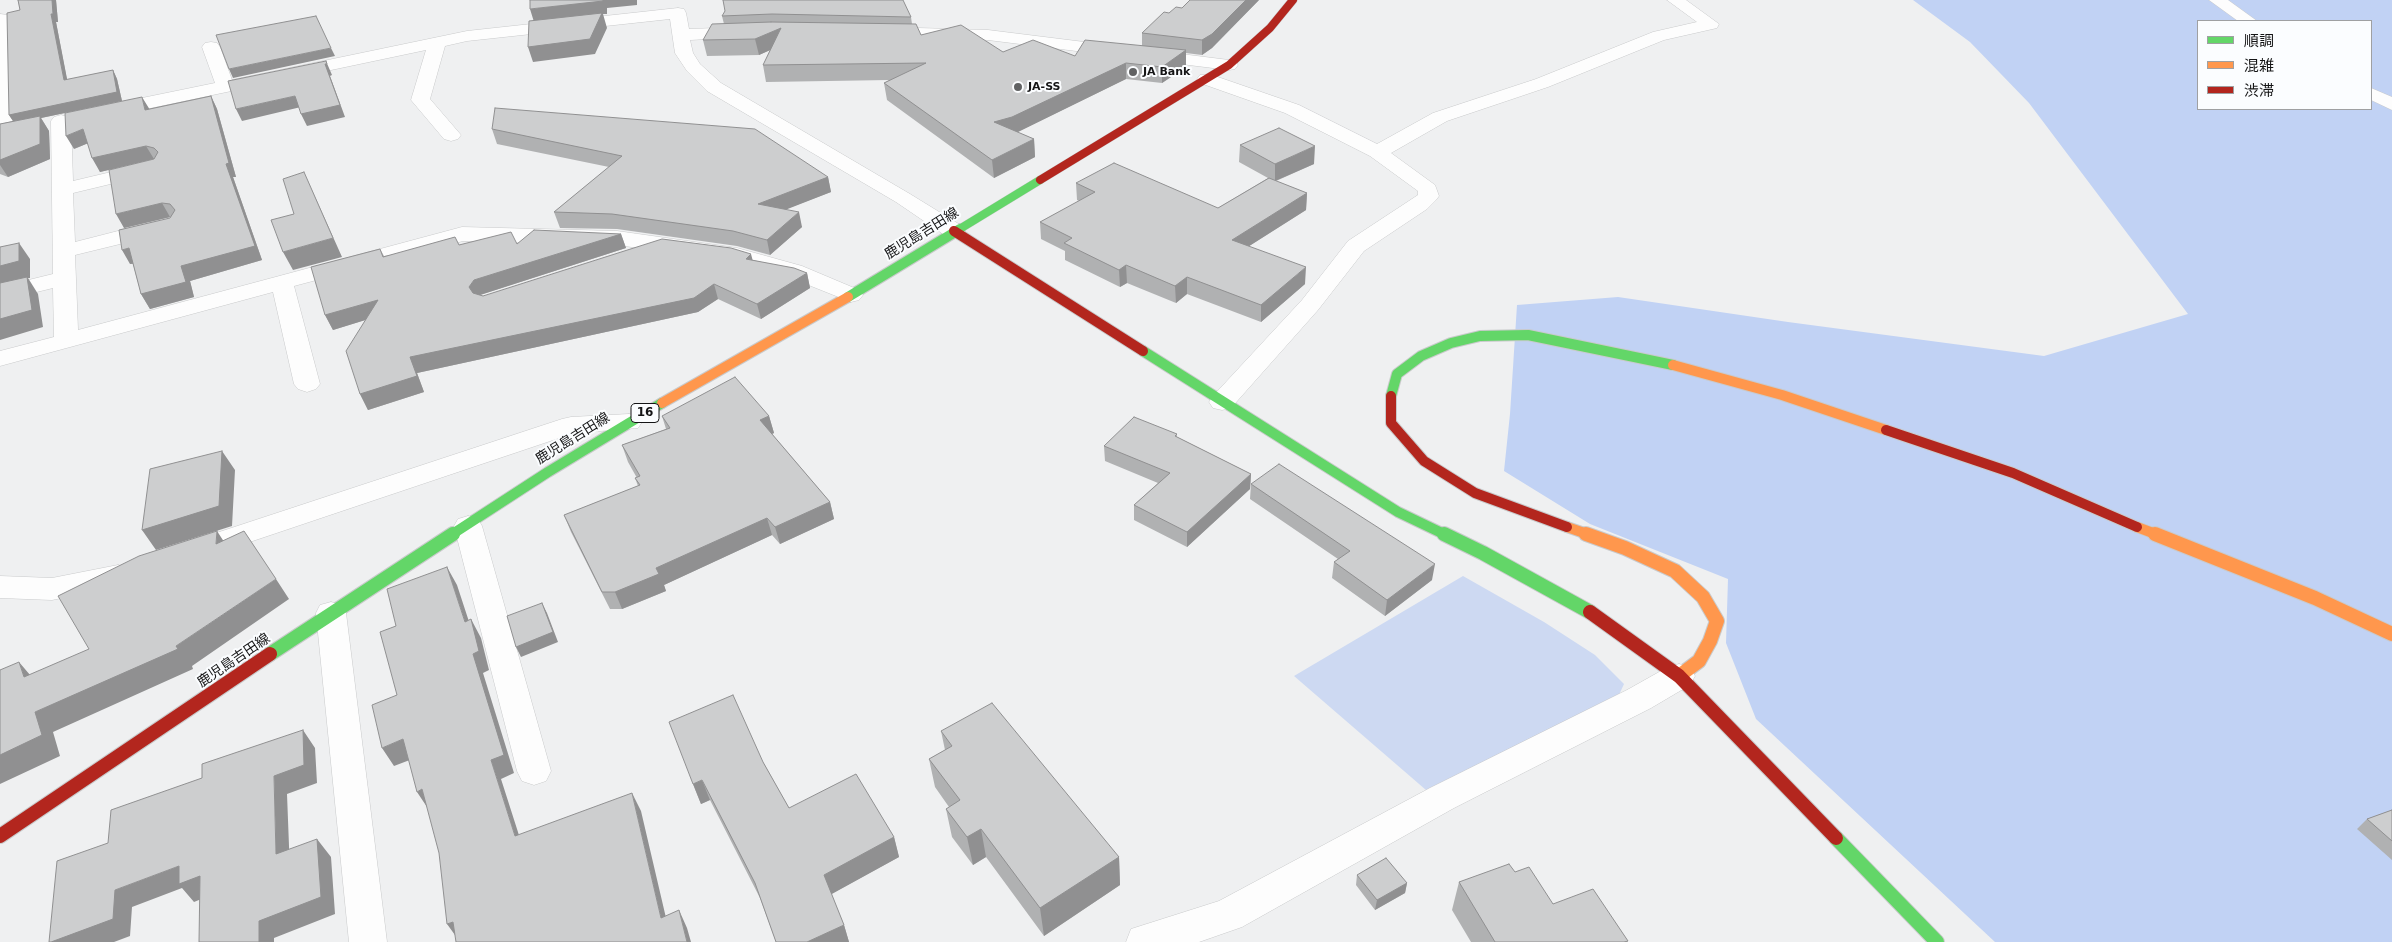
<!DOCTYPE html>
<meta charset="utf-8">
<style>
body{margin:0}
#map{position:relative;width:2392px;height:942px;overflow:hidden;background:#eff0f1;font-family:"DejaVu Sans","Noto Sans JP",sans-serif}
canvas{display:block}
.legend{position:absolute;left:2197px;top:20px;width:175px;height:90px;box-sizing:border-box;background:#fbfdff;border:1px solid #9fa0a2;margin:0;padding:6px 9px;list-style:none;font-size:15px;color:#151516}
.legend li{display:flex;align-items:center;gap:10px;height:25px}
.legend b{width:25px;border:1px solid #9fa0a2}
</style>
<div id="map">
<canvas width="2392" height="942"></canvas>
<ul class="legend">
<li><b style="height:6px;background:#63d668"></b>順調</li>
<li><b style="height:6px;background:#ff974d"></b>混雑</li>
<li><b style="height:6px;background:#b3261e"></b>渋滞</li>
</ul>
</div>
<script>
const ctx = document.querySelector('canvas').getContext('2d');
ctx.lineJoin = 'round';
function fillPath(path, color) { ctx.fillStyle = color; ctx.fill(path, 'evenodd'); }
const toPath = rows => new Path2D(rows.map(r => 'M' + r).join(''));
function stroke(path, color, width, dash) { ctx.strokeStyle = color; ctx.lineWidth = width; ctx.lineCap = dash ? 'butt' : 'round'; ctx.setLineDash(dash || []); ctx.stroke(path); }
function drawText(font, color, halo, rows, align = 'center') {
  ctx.font = font + ' "DejaVu Sans","Noto Sans JP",sans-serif'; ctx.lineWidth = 4; ctx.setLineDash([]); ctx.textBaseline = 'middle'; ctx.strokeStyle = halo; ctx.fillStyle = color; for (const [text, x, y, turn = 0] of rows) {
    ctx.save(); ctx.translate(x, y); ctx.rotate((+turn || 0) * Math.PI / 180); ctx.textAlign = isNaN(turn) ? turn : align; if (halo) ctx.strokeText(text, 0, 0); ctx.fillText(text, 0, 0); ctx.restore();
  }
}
const green = toPath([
 [1463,576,1544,622,1595,655,1624,684,1618,697,1426,790,1294,676]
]);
const forest = toPath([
 [1913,0,2392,0,2392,942,1995,942,1756,719,1726,643,1728,579,1590,524,1504,471,1510,414,1517,305,1618,297,1788,322,2044,356,2188,314,2029,103,1970,42],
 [2198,21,2371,21,2371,109,2198,109]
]);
const street = toPath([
 [1667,0,1686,0,1719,24,1717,28,1664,40,1548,87,1447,121,1391,153,1435,185,1439,196,1436,200,1427,209,1364,251,1318,310,1231,408,1222,410,1213,408,1209,402,1213,396,1302,300,1348,241,1418,195,1418,191,1370,156,1285,113,1200,83,1197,79,1200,75,1212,75,1299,105,1377,144,1433,113,1536,79,1653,32,1697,22,1667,0],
 [2209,0,2228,0,2257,21,2238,21,2209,0],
 [678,8,684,9,686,13,689,29,744,27,750,28,753,32,750,36,744,37,690,40,693,53,700,64,721,83,910,194,962,226,965,231,962,236,954,238,946,236,896,202,707,91,687,71,675,53,670,19,467,41,445,46,430,99,461,135,458,139,451,141,444,139,411,100,426,50,108,117,101,115,99,111,101,107,108,105,215,83,202,47,205,43,211,42,217,43,220,47,232,80,467,31,678,8],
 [0,14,8,15,10,19,13,133,10,137,3,139,0,138,0,14],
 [882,27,988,30,1229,60,1235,61,1238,65,1235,69,1229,70,988,40,876,36,873,32,876,28,882,27],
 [2371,88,2392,97,2392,110,2371,100,2371,88],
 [61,115,68,117,71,121,73,181,145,164,152,166,155,170,152,174,73,193,75,242,157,221,165,223,168,228,165,233,75,255,78,330,462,227,617,231,737,248,802,266,859,290,863,295,859,300,851,302,786,276,735,261,617,245,463,241,294,286,320,384,316,389,307,392,298,389,294,384,273,292,0,366,0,351,54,337,53,288,0,301,0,287,53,274,51,121,54,117,61,115],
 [629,414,638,416,642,422,638,428,574,433,211,555,201,552,196,545,201,538,562,419,571,417,629,414],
 [468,516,478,519,482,526,551,771,546,781,534,785,522,781,517,771,454,526,458,519,468,516],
 [118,565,129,568,133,576,129,584,52,600,0,598,0,576,52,578,118,565],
 [331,602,342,605,346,613,387,942,349,942,316,613,320,605,331,602],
 [1679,664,1690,667,1695,676,1690,685,1651,708,1454,808,1242,927,1199,942,1126,942,1131,929,1219,901,1430,788,1627,690,1668,667,1679,664]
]);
const fastFar2 = toPath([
 [958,230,1040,180]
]);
const fastFar1 = toPath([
 [848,297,960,229],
 [1143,351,1398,512,1446,535],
 [1391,396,1397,374,1421,356,1451,343,1480,336,1528,335,1673,365],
 [451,535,548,472,662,403]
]);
const fast = toPath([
 [1444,534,1483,553,1590,612],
 [270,654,453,534],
 [1836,838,1937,942]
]);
const slowFar1 = toPath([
 [1673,365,1782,395,1886,430],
 [662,403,848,297],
 [1567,527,1590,535],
 [2137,527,2158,535]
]);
const slow = toPath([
 [1586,534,1625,548,1675,571,1703,597,1717,621,1710,641,1699,661,1679,676],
 [2155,534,2315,598,2392,634]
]);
const jamFar2 = toPath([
 [1040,180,1229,65,1270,28,1293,0]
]);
const jamFar1 = toPath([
 [954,231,1143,351],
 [1391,396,1391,423,1424,461,1475,493,1567,527],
 [1886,430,2013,473,2137,527]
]);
const jam = toPath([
 [1590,612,1679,676,1836,838],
 [0,836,270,654]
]);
const wall = toPath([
 [18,0,56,0,58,22,56,22,67,80,113,70,117,79,122,101,41,118,49,131,50,159,8,177,0,174,0,124,13,121,9,115,20,10],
 [1190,0,1259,0,1212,48,1202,55,1186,53,1186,67,1162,83,1126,79,1017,132,1034,139,1035,157,994,178,887,100,884,83,889,80,766,82,763,65,770,50,759,55,707,56,703,40,724,24,722,16,725,11,911,17,912,24,921,35,1003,52,1075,56,1142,46,1142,33,1169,13,1182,8],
 [211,96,217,109,236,177,233,177,262,260,190,281,194,297,150,309,141,294,133,264,130,264,171,217,124,228,154,159,100,172,88,143,74,149,149,109],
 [492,129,828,177,831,192,786,209,802,227,770,255,737,246,617,229,560,228,554,212,609,167,497,144],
 [1240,145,1314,164,1276,181,1307,193,1306,210,1249,246,1305,284,1261,322,1187,294,1176,303,1127,283,1120,287,1065,260,1065,251,1041,239,1040,222,1079,201,1077,200,1076,183,1218,208,1268,178,1239,162],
 [621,234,626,248,480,295,483,296,753,260,807,273,810,288,761,319,718,299,698,312,417,373,424,392,368,410,360,394,365,320,333,330,325,315,380,249,384,256,459,245,517,244],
 [662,416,769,416,774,433,772,434,830,502,834,519,780,544,772,535,664,585,666,591,622,609,610,609,571,532,564,515,638,486,635,478,637,478,628,462,622,445,666,429],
 [1177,434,1177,437,1251,474,1250,489,1187,547,1134,520,1134,505,1158,483,1105,461,1104,446],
 [1251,484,1432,580,1385,616,1332,578,1334,562,1338,559,1250,499],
 [941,731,1119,857,1120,885,1044,936,986,857,973,865,952,837,946,809,949,807,935,787,929,759,945,750],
 [763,762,789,808,894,837,899,857,831,894,844,925,849,942,776,942,760,898,710,800,701,804,693,784],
 [2392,810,2392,860,2357,829,2367,819],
 [1515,872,1553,904,1628,941,1627,942,1471,942,1452,910,1459,882],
 [1357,875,1407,883,1405,893,1375,910,1356,885]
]);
const shadedWall = toPath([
 [52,0,56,0,58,22,56,22,69,89,64,80,51,14],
 [603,0,637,0,637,5,607,8,607,14,603,14,607,28,595,54,533,62,528,47,534,22,530,9],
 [1246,0,1259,0,1212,48,1202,55,1202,40],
 [781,28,784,44,759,55,755,39],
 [331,48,335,56,233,78,229,69],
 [1186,50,1186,67,1162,83,1162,67],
 [326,61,332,75,330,76,345,117,307,126,301,114],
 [1126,63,1126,79,1014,134,994,122],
 [113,70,117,79,122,101,41,118,49,131,50,159,8,177,0,165,0,160,15,124,9,115],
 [211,96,217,109,236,177,233,177,262,260,190,281,194,297,150,309,141,294,181,266,226,164],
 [295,96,301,107,242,121,236,109],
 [142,97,150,110,145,110],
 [83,129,91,142,74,149,66,136],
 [1034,139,1035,157,994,178,992,160],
 [146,146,154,159,100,172,92,158],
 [1315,146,1314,164,1275,181,1275,164],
 [304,172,342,257,293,270,283,252,333,238],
 [828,177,831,192,762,219,758,204],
 [1307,193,1306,210,1232,257,1232,240],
 [162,203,170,217,124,228,116,214],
 [799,212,802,227,770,255,767,240],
 [621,234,626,248,480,295,475,302,469,287,474,280],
 [19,243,30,259,30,278,28,278,38,294,43,327,0,340,0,266],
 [129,248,137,263,130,264,122,250],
 [751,254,755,269,746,259],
 [1126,265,1127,283,1120,287,1119,270],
 [1306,267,1305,284,1261,322,1261,305],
 [807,273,810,288,761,319,757,304],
 [1187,277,1187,294,1176,303,1175,286],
 [714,284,718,299,698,312,417,373,424,392,368,410,360,394,410,357],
 [378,300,385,314,333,330,325,315],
 [769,416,774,433,765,437,760,420],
 [222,451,235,470,232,526,156,550,142,530],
 [1251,474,1250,489,1187,547,1187,532],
 [830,502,834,519,780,544,775,527],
 [767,518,772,535,664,585,666,591,622,609,615,592,656,568],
 [217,531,230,551,216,544],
 [1435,564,1432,580,1385,616,1387,600],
 [447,567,457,585,475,640,465,622],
 [276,579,289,599,192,666,193,669,53,732,60,756,0,784,0,755,35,712,176,646],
 [542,603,547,613,558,642,521,657,516,647],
 [471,619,481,638,489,670,483,673,514,773,501,779,525,854,515,836,491,760,473,654],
 [19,662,36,682,24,677],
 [303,730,315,748,317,783,287,794,290,872,276,854,274,776],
 [403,739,415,758,394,766,382,748],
 [702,780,710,800,701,804,693,784],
 [422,789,429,810,417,792],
 [632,793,641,811,670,935,661,918],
 [981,829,986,857,973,865,967,837],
 [894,837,899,857,830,895,824,875],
 [317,839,331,857,335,914,274,938,274,942,259,942,259,921],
 [1119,857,1120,885,1044,936,1040,908],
 [179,866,200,876,216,893,194,902,182,888,132,907,130,936,114,942,51,942,115,890],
 [1407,883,1405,893,1375,910,1377,900],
 [679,910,687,928,691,942,687,942],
 [453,922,460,942,447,924],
 [844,925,849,942,807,942]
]);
const building = toPath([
 [18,0,52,0,53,14,51,14,64,80,113,70,117,92,9,115,7,13,20,10,18,0],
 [530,0,603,0,603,1,530,9,530,0],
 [723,0,903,0,911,17,772,14,722,16,725,11,723,0],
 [1190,0,1246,0,1212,34,1202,40,1142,33,1164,12,1169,13,1176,7,1182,8,1190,0],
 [602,13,590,39,528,47,529,21,602,13],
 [316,16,331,48,229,69,216,35,316,16],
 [771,22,916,24,921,35,961,25,1003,52,1033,40,1075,56,1085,40,1186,50,1162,67,1126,63,1012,117,994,122,1034,139,992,160,884,83,926,63,763,65,781,28,755,39,703,40,712,24,771,22],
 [326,61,327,64,325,64,340,105,301,114,295,96,236,109,228,81,326,61],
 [211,96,229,163,226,164,255,246,181,266,186,282,141,294,129,248,122,250,119,230,170,218,175,210,170,204,162,203,116,214,109,170,154,159,158,152,154,148,146,146,92,158,83,129,66,136,65,113,142,97,145,110,211,96],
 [495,108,755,129,828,177,758,204,799,212,767,240,733,231,612,214,554,212,622,156,492,129,495,108],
 [40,116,40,144,0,160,0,124,40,116],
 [1279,128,1315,146,1275,164,1240,145,1279,128],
 [1114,163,1218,208,1269,178,1307,193,1232,240,1306,267,1261,305,1187,277,1175,286,1126,265,1119,270,1064,243,1072,238,1040,222,1095,192,1076,183,1114,163],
 [304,172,333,238,283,252,271,220,294,214,283,179,304,172],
 [534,230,621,234,474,280,469,287,473,293,483,296,662,239,731,248,751,254,746,259,794,268,807,273,757,304,714,284,694,298,410,357,417,376,360,394,346,351,378,300,325,315,311,267,380,249,383,257,455,237,459,245,511,232,517,244,534,230],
 [19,243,19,261,0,266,0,247,19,243],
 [27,277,32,310,0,319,0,283,27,277],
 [735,377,769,416,760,420,830,502,775,527,767,518,656,568,659,574,615,592,602,592,564,515,640,485,635,478,640,476,622,445,670,428,662,416,735,377],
 [1134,417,1177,434,1175,436,1251,474,1187,532,1134,505,1170,473,1104,446,1134,417],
 [222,451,219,506,142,530,150,469,222,451],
 [1279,464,1435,564,1387,600,1334,562,1350,551,1251,484,1279,464],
 [217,531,216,544,244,531,276,579,176,646,178,649,35,712,42,735,0,755,0,670,19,662,24,677,89,649,58,596,139,556,217,531],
 [447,567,465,622,471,619,479,651,473,654,504,755,491,760,515,836,632,793,661,918,679,910,687,942,456,942,453,922,447,924,439,853,422,789,417,792,403,739,382,748,372,705,397,695,380,632,396,626,387,589,447,567],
 [542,603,553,632,516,647,507,616,542,603],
 [733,695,763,762,789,808,856,774,894,837,824,875,844,925,807,942,776,942,755,883,702,780,693,784,669,722,733,695],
 [992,703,1119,857,1040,908,981,829,967,837,946,809,960,800,929,759,952,746,941,731,992,703],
 [303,730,304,765,274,776,276,854,317,839,321,897,259,921,259,942,199,942,200,876,179,884,179,866,115,890,113,919,51,942,49,942,57,861,108,843,111,810,202,778,202,764,303,730],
 [2392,810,2392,841,2367,819,2392,810],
 [1386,858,1407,883,1377,900,1357,875,1386,858],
 [1509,864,1515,872,1529,867,1553,904,1593,889,1628,941,1624,942,1495,942,1459,882,1509,864]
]);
const markers = [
 [1133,72,5,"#616263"],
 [1018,87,5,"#616263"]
];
const farPoinames = [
 ["JA Bank",1143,72],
 ["JA-SS",1028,87]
];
const shields = [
 [645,413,28]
];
const shieldNames = [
 ["16",645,413]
];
const streetNames = [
 ["鹿児島吉田線",922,234,-32],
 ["鹿児島吉田線",573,439,-32],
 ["鹿児島吉田線",234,661,-34]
];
fillPath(green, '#cdd9f2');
fillPath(forest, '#c1d2f4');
stroke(street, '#c9cacb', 1);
stroke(fastFar2, '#c9cacb', 9);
stroke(fastFar1, '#c9cacb', 12);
stroke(fast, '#c9cacb', 16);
stroke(slowFar1, '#c9cacb', 12);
stroke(slow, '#c9cacb', 16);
stroke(jamFar2, '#c9cacb', 9);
stroke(jamFar1, '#c9cacb', 12);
stroke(jam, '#c9cacb', 16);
fillPath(street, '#fdfdfd');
stroke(fastFar2, '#63d668', 8);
stroke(fastFar1, '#63d668', 10);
stroke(fast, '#63d668', 14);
stroke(slowFar1, '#ff974d', 10);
stroke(slow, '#ff974d', 14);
stroke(jamFar2, '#b3261e', 8);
stroke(jamFar1, '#b3261e', 10);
stroke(jam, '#b3261e', 14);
fillPath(wall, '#b0b1b2');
fillPath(shadedWall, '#909091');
fillPath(building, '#cdcecf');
stroke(building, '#909091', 1);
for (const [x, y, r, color] of markers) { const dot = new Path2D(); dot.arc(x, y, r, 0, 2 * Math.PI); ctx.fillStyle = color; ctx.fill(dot); stroke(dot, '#fbfdff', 2); }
drawText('bold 11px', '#151516', '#fbfdff', farPoinames, 'left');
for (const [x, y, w] of shields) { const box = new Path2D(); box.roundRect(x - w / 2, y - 9.5, w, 19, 4); ctx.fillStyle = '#fbfdff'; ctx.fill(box); stroke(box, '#151516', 1); }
drawText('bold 12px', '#151516', null, shieldNames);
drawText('14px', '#151516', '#fbfdff', streetNames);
</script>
